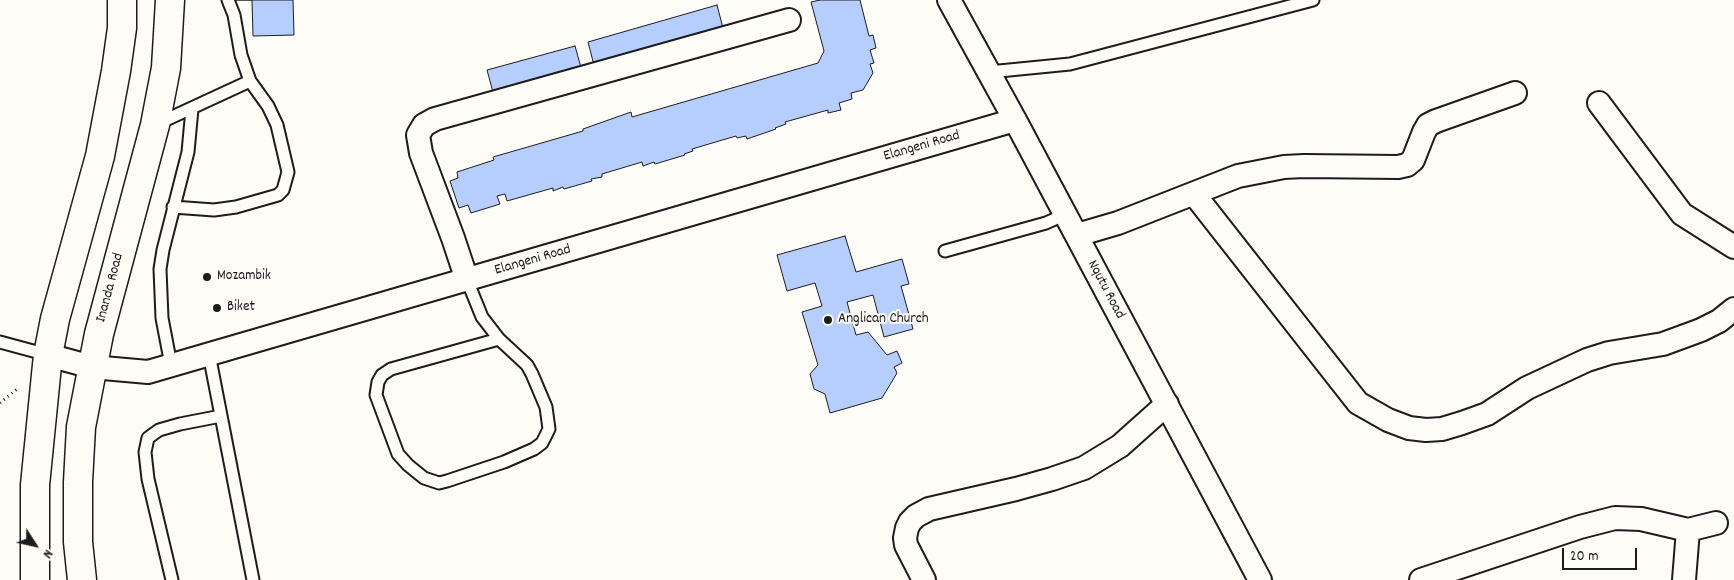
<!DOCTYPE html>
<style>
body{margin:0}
#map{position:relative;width:1734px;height:580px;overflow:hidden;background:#fdfcf7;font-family:Dekko,sans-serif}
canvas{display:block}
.north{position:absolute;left:10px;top:520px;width:50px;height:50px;-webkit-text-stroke:4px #fdfcf7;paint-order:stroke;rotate:125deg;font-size:14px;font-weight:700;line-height:20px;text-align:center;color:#1c1c1c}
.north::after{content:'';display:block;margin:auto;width:18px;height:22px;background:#1c1c1c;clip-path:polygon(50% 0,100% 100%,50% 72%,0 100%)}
.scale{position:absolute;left:1562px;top:548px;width:75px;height:22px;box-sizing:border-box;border:2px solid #1c1c1c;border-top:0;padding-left:6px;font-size:15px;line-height:18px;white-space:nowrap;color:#1c1c1c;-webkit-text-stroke:4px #fdfcf7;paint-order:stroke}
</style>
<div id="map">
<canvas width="1734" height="580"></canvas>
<div class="north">N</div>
<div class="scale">20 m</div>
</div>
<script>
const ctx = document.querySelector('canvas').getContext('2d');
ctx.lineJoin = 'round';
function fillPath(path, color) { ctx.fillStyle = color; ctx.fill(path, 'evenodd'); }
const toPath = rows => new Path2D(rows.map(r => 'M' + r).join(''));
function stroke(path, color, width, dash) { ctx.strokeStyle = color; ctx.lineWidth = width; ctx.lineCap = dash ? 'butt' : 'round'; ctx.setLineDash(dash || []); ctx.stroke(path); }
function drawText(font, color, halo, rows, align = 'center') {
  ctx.font = font + ' Dekko,sans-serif'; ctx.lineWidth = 4; ctx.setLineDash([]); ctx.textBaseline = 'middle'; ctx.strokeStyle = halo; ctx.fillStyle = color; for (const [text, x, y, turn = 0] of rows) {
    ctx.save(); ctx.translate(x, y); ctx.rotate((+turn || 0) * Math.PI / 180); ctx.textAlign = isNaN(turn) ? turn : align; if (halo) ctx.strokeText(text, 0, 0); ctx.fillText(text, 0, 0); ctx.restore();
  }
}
const building = toPath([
 [231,0,293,0,294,35,253,36,252,0,231,0],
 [820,0,860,0,869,36,873,35,876,48,870,50,874,63,870,64,873,73,863,90,851,93,852,99,839,103,841,110,828,113,828,110,785,122,786,124,775,128,776,129,747,139,746,136,737,138,736,136,692,149,693,151,684,154,685,155,655,164,654,162,643,166,642,162,602,174,602,177,591,179,592,181,564,189,563,187,553,191,553,188,507,201,505,194,497,196,500,204,471,213,468,205,459,208,450,181,458,178,457,172,494,160,493,157,583,131,583,129,631,112,632,117,818,63,824,51,811,2,820,0],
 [717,5,724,32,595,69,588,42,717,5],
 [575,46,582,71,494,96,487,70,575,46],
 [845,236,856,272,902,259,909,284,901,286,913,329,884,337,873,295,847,302,856,335,868,332,887,355,897,351,902,363,894,367,897,373,882,398,830,413,825,394,814,389,810,374,818,365,802,312,822,306,815,283,787,291,777,255,845,236]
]);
const path = toPath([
 [0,403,17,389]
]);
const service = toPath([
 [989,72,1070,64,1313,0],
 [157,124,250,81,241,55,234,15,228,0],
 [173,207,214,210,236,207,278,195,283,190,288,172,277,125,268,106,250,81],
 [945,251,1046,223,1066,214],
 [467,280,482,317,499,339,527,365,532,374,546,407,549,429,542,443,534,449,504,462,447,481,439,483,424,478,408,465,398,454,376,395,378,382,382,375,391,369,499,339],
 [0,342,48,355],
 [209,354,253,580],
 [171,365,162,318,160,269,163,250,188,152,192,109],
 [172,580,148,479,145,452,148,438,159,430,180,424,221,416]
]);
const minor = toPath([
 [949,0,1015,120,1260,580],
 [1599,103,1682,214,1734,247],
 [1194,194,1358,403,1388,420,1409,428,1426,430,1442,429,1462,423,1487,414,1527,388,1587,360,1609,353,1663,344,1701,330,1719,321,1734,309],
 [1077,235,1118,223,1238,176,1284,167,1304,166,1398,167,1407,165,1413,160,1424,132,1428,125,1436,121,1515,93],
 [467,280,453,238,421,153,418,135,424,125,435,119,789,20],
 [48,355,92,367,148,372,1015,120],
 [924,580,906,545,905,538,907,528,910,522,916,516,929,509,1016,489,1052,479,1084,468,1120,446,1167,404],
 [1421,580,1580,527,1615,518,1641,519,1688,530,1716,523],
 [1684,580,1688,530]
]);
const secondary = toPath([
 [35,580,35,485,48,355,55,319,100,156,116,71,122,28,122,0],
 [82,580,78,542,78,482,81,427,99,334,155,125,166,68,170,0]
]);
const markers = [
 [207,277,5,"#1c1c1c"],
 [217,308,5,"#1c1c1c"],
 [828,320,5,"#1c1c1c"]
];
const streetNames = [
 ["Elangeni Road",922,147,-16],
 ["Elangeni Road",533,261,-16],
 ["Inanda Road",111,288,-75],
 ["Nqutu Road",1105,290,62]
];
const poiNames = [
 ["Mozambik",217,277],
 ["Biket",227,308],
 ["Anglican Church",838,320]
];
fillPath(building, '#b6cefd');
stroke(building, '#1c1c1c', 1);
stroke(service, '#1c1c1c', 15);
stroke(minor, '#1c1c1c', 26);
stroke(secondary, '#1c1c1c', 31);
stroke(path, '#1c1c1c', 3, [1, 4]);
stroke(service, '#fdfcf7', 11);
stroke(minor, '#fdfcf7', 22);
stroke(secondary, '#fdfcf7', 28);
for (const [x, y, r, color] of markers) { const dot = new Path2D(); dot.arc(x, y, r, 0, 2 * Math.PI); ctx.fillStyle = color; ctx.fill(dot); stroke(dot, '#fdfcf7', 2); }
drawText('15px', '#1c1c1c', '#fdfcf7', streetNames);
drawText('15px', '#1c1c1c', '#fdfcf7', poiNames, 'left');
</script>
